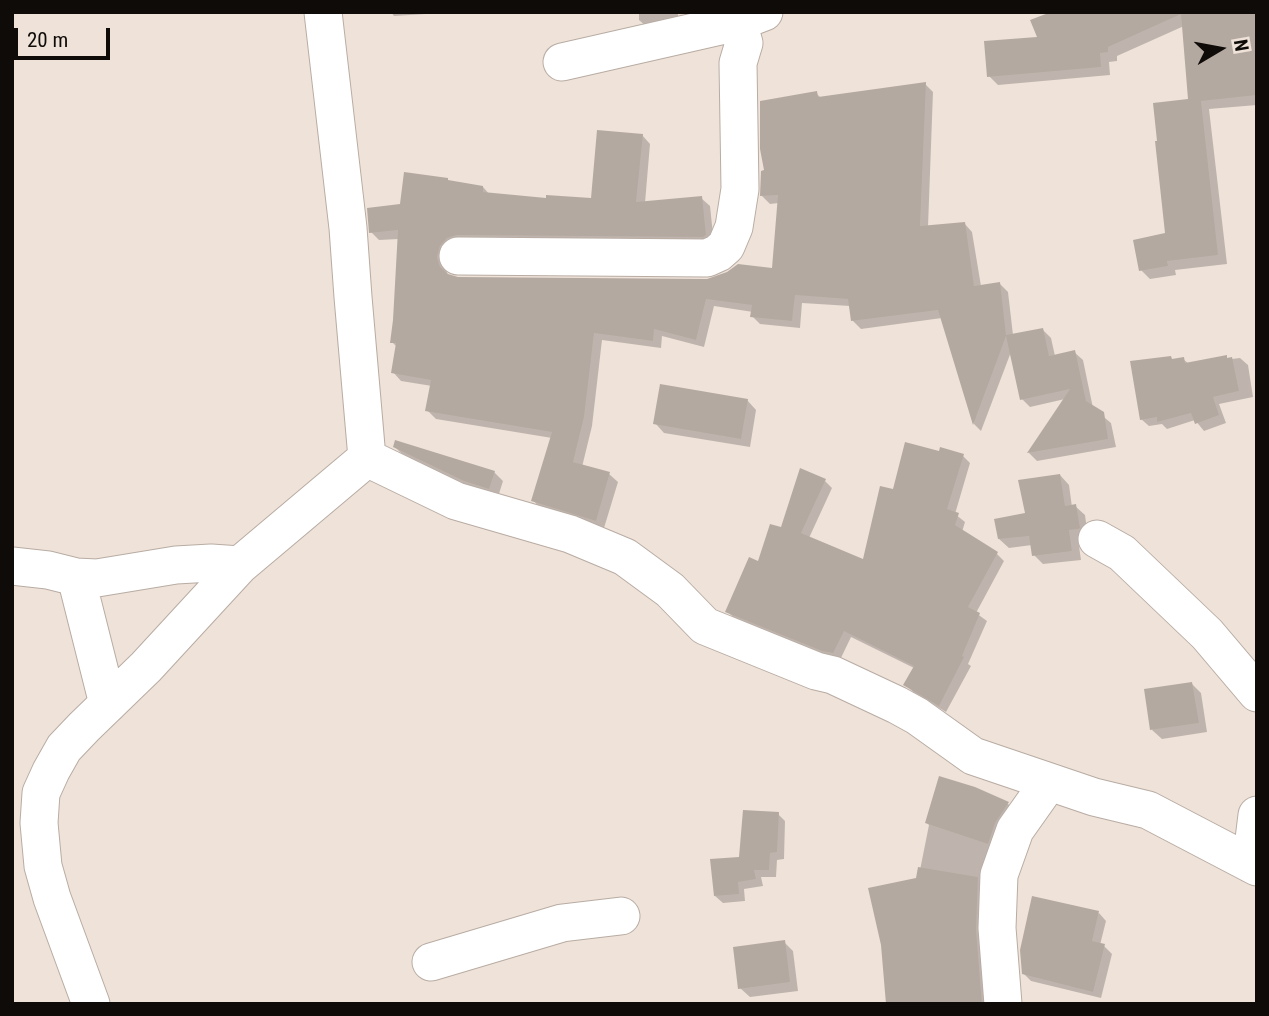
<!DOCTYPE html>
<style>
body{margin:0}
#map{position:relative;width:1269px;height:1016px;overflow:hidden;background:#efe2d9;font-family:"Roboto Condensed",sans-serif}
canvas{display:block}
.frame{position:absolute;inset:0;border:14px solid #0f0b08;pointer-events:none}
.north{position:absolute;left:1185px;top:14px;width:70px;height:70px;-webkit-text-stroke:5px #efe2d9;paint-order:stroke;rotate:80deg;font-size:19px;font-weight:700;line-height:28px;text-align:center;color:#0f0b08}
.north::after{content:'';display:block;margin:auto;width:24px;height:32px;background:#0f0b08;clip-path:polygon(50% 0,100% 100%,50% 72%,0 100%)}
.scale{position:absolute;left:14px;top:28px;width:96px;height:32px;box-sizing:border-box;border:4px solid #0f0b08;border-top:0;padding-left:9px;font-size:21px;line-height:24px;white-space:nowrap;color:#0f0b08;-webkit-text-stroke:5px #efe2d9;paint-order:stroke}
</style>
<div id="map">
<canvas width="1269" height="1016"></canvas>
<div class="frame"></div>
<div class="north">N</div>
<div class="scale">20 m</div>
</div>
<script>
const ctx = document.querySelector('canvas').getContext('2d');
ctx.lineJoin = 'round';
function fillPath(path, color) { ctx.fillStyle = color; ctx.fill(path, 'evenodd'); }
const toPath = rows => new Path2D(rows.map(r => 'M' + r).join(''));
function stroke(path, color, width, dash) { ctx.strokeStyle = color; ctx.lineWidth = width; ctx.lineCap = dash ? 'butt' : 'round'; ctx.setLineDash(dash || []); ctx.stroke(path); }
const shadow = toPath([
 [391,12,426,12,426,14,394,16],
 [629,12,678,12,678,23,647,27,639,20,639,14],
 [1112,12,1257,12,1257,105,1209,109,1227,264,1175,270,1176,275,1150,279,1141,270,1167,234,1190,100,1184,26,1117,56,1117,61,1109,62,1110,75,998,85,989,76,1039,38],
 [925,84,933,92,928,227,964,223,972,232,981,286,1000,284,1008,292,1013,335,1043,330,1051,338,1055,356,1074,352,1083,360,1093,408,1111,423,1116,447,1037,461,1029,453,1065,399,1030,407,1022,399,1011,352,981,431,974,424,942,318,861,329,853,321,850,306,802,303,800,328,760,324,752,316,753,312,714,306,704,347,662,336,661,348,602,340,592,426,582,467,609,474,618,482,604,528,541,509,533,500,552,438,436,419,427,410,432,386,401,381,393,372,397,347,392,342,399,239,379,240,371,232,402,206,450,182,483,187,490,195,547,200,593,200,642,135,650,144,645,203,701,198,710,206,714,244,445,266,448,276,458,279,707,281,773,270,779,203,770,204,762,196,816,93,821,98],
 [1240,358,1248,365,1253,397,1219,404,1226,423,1204,431,1195,420,1167,429,1162,424,1149,426,1141,419,1173,360,1183,359,1189,364],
 [747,400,756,410,750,447,664,433,655,423],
 [395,447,494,472,503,481,498,497,474,490,404,456],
 [963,456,970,463,955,514,965,522,962,532,997,554,1004,561,976,613,987,621,968,664,971,666,946,712,913,692,906,684,914,668,851,637,840,660,831,657,734,618,727,611,782,529,825,481,832,488,809,538,864,561,895,491],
 [1060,475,1069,485,1072,507,1075,506,1085,515,1088,538,1078,539,1081,560,1043,564,1034,555,1032,545,1009,548,999,539,1027,515],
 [1192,684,1201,693,1207,732,1162,739,1152,730],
 [974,788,1008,804,1016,811,988,1004,888,1004,918,880,929,825,927,823],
 [778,814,785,821,784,859,777,860,776,877,761,877,763,886,744,889,745,901,723,903,715,896,741,858],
 [1099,913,1106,921,1100,945,1104,946,1112,954,1101,998,1031,981,1023,973],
 [784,942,793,951,798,991,750,997,740,988]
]);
const building = toPath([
 [1051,12,1257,12,1257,95,1201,101,1218,255,1167,261,1168,266,1139,271,1133,240,1165,233,1155,141,1157,141,1153,103,1188,99,1181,14,1108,47,1108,52,1100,53,1101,67,987,77,984,41,1037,37,1030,20],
 [926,82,920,226,965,222,974,286,1000,282,1006,335,1043,328,1049,356,1075,350,1086,401,1104,412,1108,439,1027,453,1070,389,1020,400,1006,336,973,425,938,310,851,321,848,299,795,295,792,321,750,317,752,305,706,299,696,340,654,329,653,341,594,333,584,417,573,462,610,472,596,521,531,501,552,432,425,411,431,380,391,373,396,343,390,343,393,320,398,230,369,233,367,208,400,204,404,172,448,178,448,180,483,186,483,192,546,198,546,195,591,198,597,130,643,134,636,202,702,196,706,235,703,237,457,235,447,238,440,246,437,257,440,267,448,274,458,277,707,279,727,272,738,264,772,268,778,195,760,196,761,171,764,170,760,149,760,101,817,91,818,97],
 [1227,355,1227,358,1232,357,1239,391,1213,397,1219,415,1195,424,1191,413,1157,422,1157,417,1140,420,1130,361,1171,356,1172,359,1184,357,1185,363],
 [660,384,748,399,741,439,653,424],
 [395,440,495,471,489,489,464,481,393,447],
 [905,442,939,451,940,447,964,454,947,509,959,513,955,525,998,552,968,607,980,613,962,656,964,657,939,706,903,685,914,666,844,631,833,653,822,651,725,612,749,557,758,561,770,524,781,527,800,468,826,479,801,533,863,559,880,486,893,489],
 [1060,474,1065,506,1076,504,1080,528,1078,529,1069,530,1072,551,1032,556,1029,536,998,539,994,519,1025,513,1018,480],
 [1192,682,1199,723,1150,730,1144,689],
 [939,776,975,787,1009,802,995,823,988,844,925,823],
 [743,810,779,812,777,852,770,853,769,870,754,870,756,879,738,882,739,894,714,896,710,859,739,857],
 [918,867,978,877,976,930,982,1004,886,1004,881,945,868,888,916,878],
 [1032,896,1099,911,1092,941,1105,944,1093,992,1022,974,1020,950],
 [785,940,790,982,738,989,733,947]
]);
const minor = toPath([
 [323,12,348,228,353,297,367,458],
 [562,62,738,22],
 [458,256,707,258,718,253,726,246,734,227,740,189,738,63,744,43,738,22,764,12],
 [367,458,456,501,570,534,625,557,670,590,705,626,816,671,833,675,897,705,917,716,973,756,1094,797,1148,810,1257,867],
 [1097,539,1122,553,1207,634,1257,693],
 [12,566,48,570,76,577,97,578,176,565,211,563,240,565],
 [76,577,108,704],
 [1251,864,1257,815],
 [431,962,562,923,621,916],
 [91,1004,52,898,43,866,39,823,41,793,51,771,64,748,84,727,146,667,240,565,367,458],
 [1003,1004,997,928,999,875,1015,830,1049,782]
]);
fillPath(shadow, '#0003');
fillPath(building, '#b4a9a0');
stroke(minor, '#b8aca3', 39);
stroke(minor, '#fff', 37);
</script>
